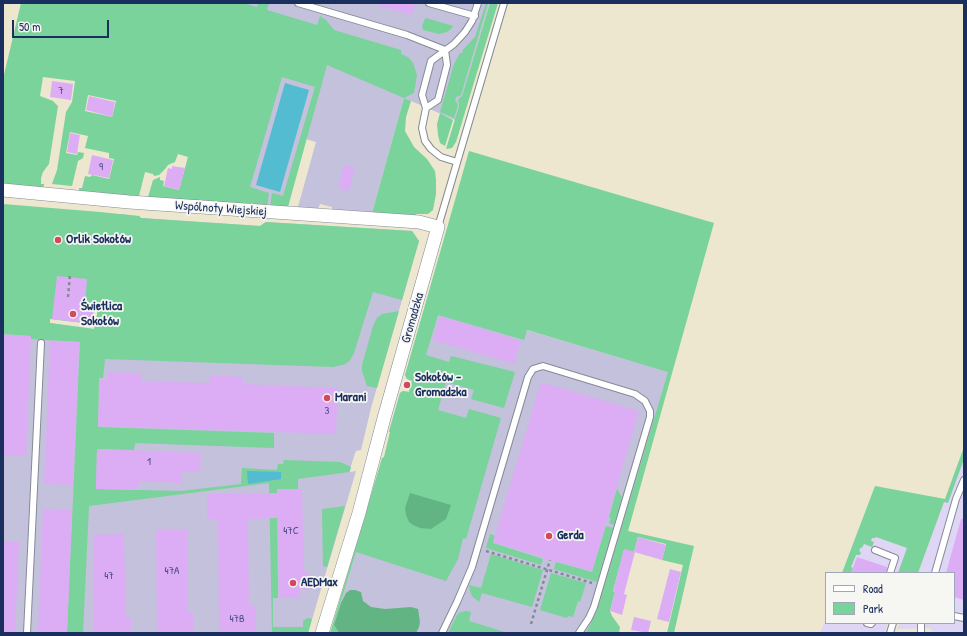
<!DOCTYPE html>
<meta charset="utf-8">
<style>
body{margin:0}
#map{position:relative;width:967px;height:636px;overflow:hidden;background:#ece7ce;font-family:"Patrick Hand",sans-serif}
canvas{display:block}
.frame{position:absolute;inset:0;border:4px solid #1b2f5e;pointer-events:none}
.legend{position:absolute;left:825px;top:572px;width:130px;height:52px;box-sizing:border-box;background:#f6f6f2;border:1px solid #9ea6b7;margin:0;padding:5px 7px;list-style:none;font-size:12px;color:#1b2f5e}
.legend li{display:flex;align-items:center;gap:8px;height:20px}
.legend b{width:20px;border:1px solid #9ea6b7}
.scale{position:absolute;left:12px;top:20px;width:97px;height:18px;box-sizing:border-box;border:2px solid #1b2f5e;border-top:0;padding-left:5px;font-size:12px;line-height:14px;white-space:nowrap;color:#1b2f5e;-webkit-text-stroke:3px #f6f6f2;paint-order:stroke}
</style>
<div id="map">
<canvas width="967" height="636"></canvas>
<div class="frame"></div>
<ul class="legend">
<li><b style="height:5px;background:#fff"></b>Road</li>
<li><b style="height:11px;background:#79d39a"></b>Park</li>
</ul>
<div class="scale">50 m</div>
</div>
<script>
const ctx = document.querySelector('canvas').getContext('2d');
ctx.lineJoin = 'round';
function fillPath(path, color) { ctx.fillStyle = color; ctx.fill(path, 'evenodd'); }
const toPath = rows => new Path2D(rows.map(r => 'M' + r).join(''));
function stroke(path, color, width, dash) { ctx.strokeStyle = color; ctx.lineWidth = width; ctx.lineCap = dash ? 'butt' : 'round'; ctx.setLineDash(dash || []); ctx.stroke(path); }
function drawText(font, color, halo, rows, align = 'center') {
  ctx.font = font + ' "Patrick Hand",sans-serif'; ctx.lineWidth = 3.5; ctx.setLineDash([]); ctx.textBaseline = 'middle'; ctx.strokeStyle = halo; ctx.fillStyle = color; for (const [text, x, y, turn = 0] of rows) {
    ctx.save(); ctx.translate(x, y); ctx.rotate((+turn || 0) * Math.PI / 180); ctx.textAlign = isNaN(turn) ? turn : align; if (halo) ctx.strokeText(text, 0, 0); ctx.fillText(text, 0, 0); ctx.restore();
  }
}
const built = toPath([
 [964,447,964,633,933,633,930,628,897,629,900,623,954,623,954,573,918,573],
 [858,530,914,550,906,573,842,573],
 [826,618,826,623,888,623,884,633,820,633]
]);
const industrial = toPath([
 [35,3,490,3,462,96,459,98,458,102,459,106,455,120,404,98,372,213,332,210,332,207,320,204,318,209,298,207,316,142,306,139,286,207,241,200,271,78],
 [120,214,139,216,141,218,260,226,266,222,412,231,419,241,371,408,361,450,356,451,355,453,351,466,350,472,356,471,308,633,3,633,3,329,50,323,94,329],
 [427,301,670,372,594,633,339,633,334,625,376,485,483,459,389,431,400,393,403,391,409,392,412,381,407,379,405,375]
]);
const green = toPath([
 [21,3,244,3,257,7,258,3,269,3,267,10,317,25,320,16,326,20,334,30,401,50,401,54,408,57,413,63,417,75,414,93,404,98,411,101,406,117,405,131,414,147,427,159,435,171,436,180,436,194,433,210,428,214,416,214,415,217,372,213,404,98,327,65,288,207,270,208,272,193,283,196,315,87,282,77,250,187,269,193,267,207,150,199,148,197,153,180,160,177,160,180,164,181,163,186,179,190,188,157,178,154,175,162,168,165,165,169,159,175,154,176,153,174,145,172,139,196,79,192,79,188,82,188,85,176,90,177,92,175,109,179,114,159,109,158,109,153,85,148,88,136,70,132,66,153,77,155,78,152,84,153,83,158,78,161,72,186,52,184,57,170,66,112,72,102,75,81,43,77,40,96,53,101,58,106,49,164,43,172,41,178,41,184,44,184,44,186,41,188,3,186,3,79],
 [88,95,116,101,112,117,85,111],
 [486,3,488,3,461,95,456,97,455,100,458,105,454,118,440,112,454,64,460,53,463,53,462,51,475,37],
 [490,3,498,3,456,142,452,148,446,149,459,106,458,101,459,98,462,96],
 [426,18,453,26,453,27,447,32,439,34,423,30,422,26,425,19],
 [440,113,453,120,445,146,440,143,438,135,437,124],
 [469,151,714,223,628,531,694,546,674,633,667,633,683,565,662,560,666,544,638,537,634,552,624,550,613,591,615,592,610,611,612,616,620,627,619,633,586,633,597,611,668,372,527,330,524,340,438,315,426,355,449,362,451,356,515,372,504,408,471,399,474,390,446,382,438,410,466,418,469,409,501,418,466,539,463,538,458,559,446,581,356,552,334,625,339,633,330,633,382,458,384,457,390,432,389,432,400,393,403,391,409,392,412,381,407,379,405,375],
 [3,204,100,212,139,216,141,218,260,226,266,222,412,231,419,241,402,300,373,292,354,353,350,360,346,364,333,367,105,359,103,378,99,378,98,427,274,433,274,448,135,443,134,450,97,449,96,489,181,491,241,484,242,468,277,470,278,464,283,464,284,460,340,462,351,467,349,472,298,479,298,489,277,489,278,598,273,598,273,627,303,627,303,621,308,618,312,619,308,633,272,633,269,483,89,506,83,633,67,633,80,342,31,339,31,336,3,334],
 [93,310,98,310,94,329,50,323,50,319,92,324],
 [399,311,377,388,367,386,362,371,362,365,373,326,377,318,382,314],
 [964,447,964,459,948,503,944,502,918,573,898,573,907,548,876,537,875,538,872,538,871,541,874,542,872,547,864,544,862,548,861,547,859,551,861,552,860,555,856,555,851,567,853,568,851,573,842,573,875,486,945,499],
 [617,489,622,497,614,525,609,523,611,518,609,517],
 [345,506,327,567,323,566,322,509],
 [606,526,613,528,597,582,554,569,556,562,592,572],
 [490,534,495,536,493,543,543,559,541,565,486,548],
 [491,554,543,570,532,607,482,593,479,602,472,596,470,591,469,585,481,588],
 [551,573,586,583,580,602,578,601,573,617,568,616,567,618,540,610],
 [466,611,471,612,469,621,508,633,448,633,457,615,461,612]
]);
const forest = toPath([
 [410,493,451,505,446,519,431,529,420,528,413,525,409,522,406,515,405,508],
 [350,590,355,590,361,592,363,601,371,607,385,609,411,607,418,609,420,622,419,627,416,633,339,633,334,625,341,603,346,593]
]);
const water = toPath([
 [285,83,309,90,280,192,256,185],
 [247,471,281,472,281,479,248,484]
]);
const building = toPath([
 [379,3,415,3,412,15,379,6],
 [52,81,73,84,71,100,50,97],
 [89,96,115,102,112,117,86,110],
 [70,133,80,135,77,154,67,152],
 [92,155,113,160,109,178,88,174],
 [344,165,355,168,349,191,338,188],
 [172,166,185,168,179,190,164,186,168,168,172,169],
 [57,276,87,279,85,306,94,307,92,324,52,319],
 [440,316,521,341,514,364,433,340],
 [3,335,31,336,26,456,3,455],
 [50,341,79,342,73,485,44,484],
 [108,372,142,373,142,381,209,383,209,375,243,377,243,384,338,388,336,434,98,426,100,379,107,380],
 [541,382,639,411,592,571,557,561,557,562,543,558,544,557,493,542],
 [97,449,201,453,200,472,182,472,181,483,139,481,138,490,96,489],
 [277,489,302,489,304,572,308,572,309,590,299,590,299,598,279,598,278,518,248,519,249,606,255,605,256,631,242,633,219,632,218,519,207,519,207,494,278,493],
 [43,509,72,510,67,633,38,633],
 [961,519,964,519,964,600,954,597,954,573,946,573],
 [156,529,187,529,188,612,193,612,193,633,157,633],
 [124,534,126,617,131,617,131,633,94,633,93,535],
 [638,537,666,545,662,560,634,552],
 [3,541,19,542,15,633,3,633],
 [624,549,635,552,624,594,627,595,622,615,610,611,615,592,613,591],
 [857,557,887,567,886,573,851,573],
 [670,569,681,572,669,622,657,619],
 [634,617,651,621,648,633,631,630]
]);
const path = toPath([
 [68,297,70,274],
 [486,551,592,583],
 [531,624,550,560]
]);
const lane = toPath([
 [298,3,407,35,445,50],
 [429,3,475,16],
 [426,108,438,100,447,65,445,50],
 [457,162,441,157,431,149,425,141,422,128,426,108,422,95,431,61,454,44,465,32,472,21,478,3],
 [438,227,504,3],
 [875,550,895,558,890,573],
 [935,573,956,499,964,480],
 [954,616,964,618],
 [867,623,871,624,872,623],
 [27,633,41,343],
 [442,633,457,602,472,567,528,377,533,369,543,366,635,394,645,401,650,411,650,417,594,607,589,618,579,633],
 [890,633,893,623],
 [921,633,921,623]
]);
const street = toPath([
 [3,190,129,202,419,222,438,227,384,418,359,513,322,633]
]);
const markers = [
 [58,240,4,"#d1495b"],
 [73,314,4,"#d1495b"],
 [407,385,4,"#d1495b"],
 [327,398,4,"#d1495b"],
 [549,536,4,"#d1495b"],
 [293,583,4,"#d1495b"]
];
const numberNames = [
 ["7",61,91],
 ["9",101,167],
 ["3",327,411],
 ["1",149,462],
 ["47C",291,531],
 ["47A",172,571],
 ["47",109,576],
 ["47B",237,619]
];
const streetNames = [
 ["Wspólnoty Wiejskiej",221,209,4],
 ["Gromadzka",413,318,-74]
];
const poiNames = [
 ["Orlik Sokołów",66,240],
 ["Świetlica",81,307],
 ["Sokołów",81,322],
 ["Sokołów -",415,378],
 ["Gromadzka",415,393],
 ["Marani",335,398],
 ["Gerda",557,536],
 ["AEDMax",301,583]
];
fillPath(built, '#dfd5f5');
fillPath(industrial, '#c3c1db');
fillPath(green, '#79d39a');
fillPath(forest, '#62b582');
fillPath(water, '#53bcd0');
fillPath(building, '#dcadf4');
stroke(lane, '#848b96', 8);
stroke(street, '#848b96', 14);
stroke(path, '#848b96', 2.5, [3, 3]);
stroke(lane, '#fff', 6);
stroke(street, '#fff', 13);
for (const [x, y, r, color] of markers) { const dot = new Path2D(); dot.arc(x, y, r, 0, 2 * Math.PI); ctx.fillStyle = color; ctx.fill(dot); stroke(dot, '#f6f6f2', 1.5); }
drawText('11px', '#4b4e84', null, numberNames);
drawText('13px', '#1b2f5e', '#f6f6f2', streetNames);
drawText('bold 13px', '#1b2f5e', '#f6f6f2', poiNames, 'left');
</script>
